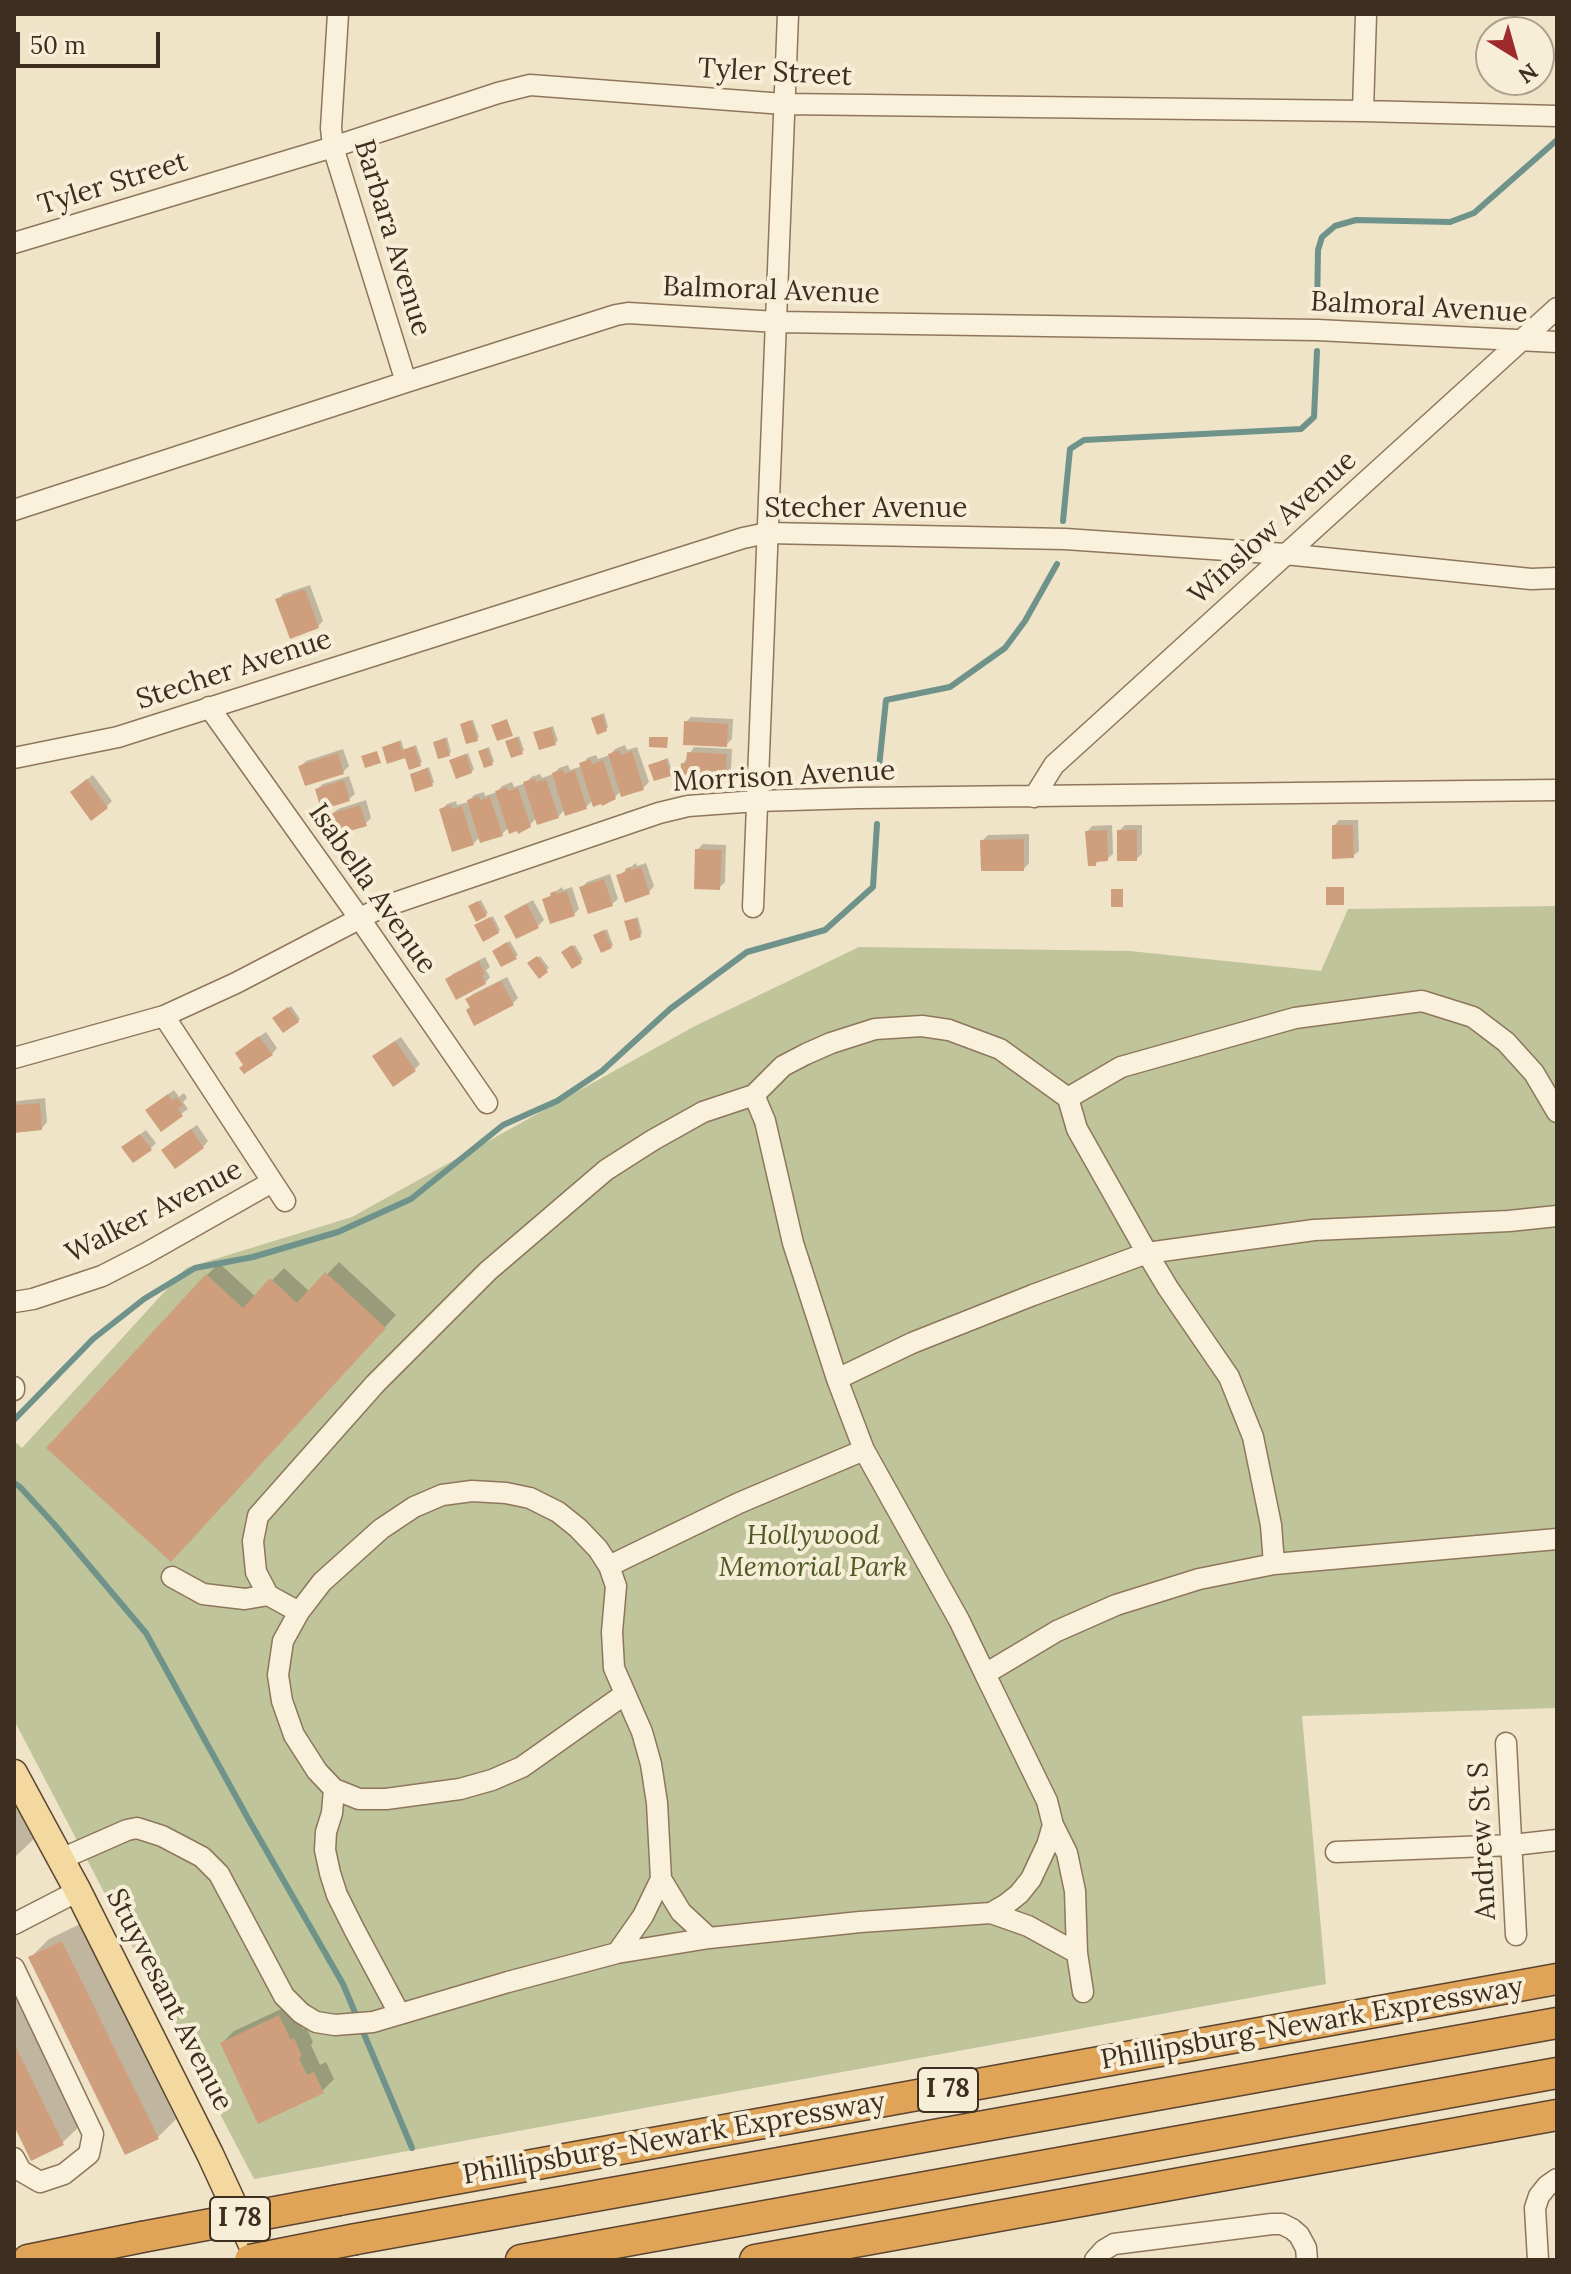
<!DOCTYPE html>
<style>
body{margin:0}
#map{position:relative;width:1571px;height:2274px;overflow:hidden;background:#f0e4c8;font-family:Lora,serif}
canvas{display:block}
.frame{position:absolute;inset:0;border:16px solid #3d2e20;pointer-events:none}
.north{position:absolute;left:1475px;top:16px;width:80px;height:80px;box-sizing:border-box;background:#f7eed8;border:2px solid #ada18e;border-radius:50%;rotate:143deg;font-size:22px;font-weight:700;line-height:32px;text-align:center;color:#3d2e20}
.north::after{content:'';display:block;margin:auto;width:28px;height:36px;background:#9e2a2b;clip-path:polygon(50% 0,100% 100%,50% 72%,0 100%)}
.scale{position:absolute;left:16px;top:32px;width:144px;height:36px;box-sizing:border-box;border:4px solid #3d2e20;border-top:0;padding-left:10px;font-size:24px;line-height:28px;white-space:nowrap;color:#3d2e20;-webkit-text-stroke:6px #f7eed8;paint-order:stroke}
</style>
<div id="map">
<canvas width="1571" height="2274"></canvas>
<div class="frame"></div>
<div class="north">N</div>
<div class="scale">50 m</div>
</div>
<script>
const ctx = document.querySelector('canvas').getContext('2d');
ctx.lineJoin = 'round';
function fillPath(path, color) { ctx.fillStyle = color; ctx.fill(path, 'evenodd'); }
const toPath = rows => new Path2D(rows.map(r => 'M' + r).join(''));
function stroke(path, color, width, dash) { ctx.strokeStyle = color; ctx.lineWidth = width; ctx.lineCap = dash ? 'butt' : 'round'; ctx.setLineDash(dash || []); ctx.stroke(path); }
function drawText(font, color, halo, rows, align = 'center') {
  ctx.font = font + ' Lora,serif'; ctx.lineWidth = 8; ctx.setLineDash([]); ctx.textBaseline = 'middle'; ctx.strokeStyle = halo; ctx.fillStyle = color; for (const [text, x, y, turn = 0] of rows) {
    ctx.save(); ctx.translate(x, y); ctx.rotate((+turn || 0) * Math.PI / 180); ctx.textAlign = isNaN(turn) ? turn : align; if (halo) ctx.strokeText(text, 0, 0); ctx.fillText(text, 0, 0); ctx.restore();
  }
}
const cemetery = toPath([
 [1557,906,1557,1708,1302,1716,1326,1984,254,2179,14,1720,14,1441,22,1448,186,1268,352,1217,695,1026,859,947,1130,951,1321,971,1348,909]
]);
const shadow = toPath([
 [310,585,323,621,318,626,278,600,283,594],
 [604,713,608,727,606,729,593,718],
 [691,717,733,719,732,739,726,745,686,722],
 [473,720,479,737,477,739,464,723],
 [553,726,558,741,555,743,535,733],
 [519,736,524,750,522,752,507,741],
 [447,737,451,752,449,754,435,742],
 [401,740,404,750,416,745,422,762,420,764,406,756,384,748],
 [625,745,627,750,637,747,649,782,643,788,621,791,615,797,593,800,586,807,565,809,558,817,536,818,530,825,508,828,502,834,480,837,473,844,441,810,447,804,456,801,457,805,468,802,474,795,484,792,485,796,497,792,502,786,512,782,514,787,526,783,531,777,540,774,542,778,553,774,559,768,568,765,570,770,582,766,587,758,596,755,598,759,610,755,615,749],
 [489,747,494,761,492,763,480,751],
 [694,747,732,749,731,770,725,776,683,764],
 [343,749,349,766,343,772,301,766,306,761],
 [468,753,474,769,471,772,452,760],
 [668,758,672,772,670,774,651,765],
 [429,767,434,782,431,785,412,774],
 [93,775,112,801,106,807,78,786],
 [349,776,355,794,349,799,317,789,323,784],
 [366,800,371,818,365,824,332,814,338,809],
 [1339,820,1358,820,1359,851,1353,856,1334,826],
 [1112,825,1113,854,1107,859,1100,860,1095,864,1087,832,1092,826],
 [1125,825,1142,825,1142,854,1136,859,1119,831],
 [1029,834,1029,863,1024,869,982,841,988,835],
 [703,844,726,845,725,882,719,888,697,850],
 [636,863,637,866,646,863,654,886,649,892,618,876],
 [610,874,618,899,612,904,582,887,587,882],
 [562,887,563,890,572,887,579,909,574,914,544,900],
 [481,900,488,913,485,915,473,904],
 [533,900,544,920,538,926,517,937,506,916,512,911],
 [493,916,500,930,498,932,479,923],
 [638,917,642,933,640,936,627,922],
 [607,929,613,945,611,947,598,933],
 [510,941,518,955,515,957,497,949],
 [575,945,583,959,581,961,566,950],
 [540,956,549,968,539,976,530,963],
 [485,957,490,967,486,970,490,977,485,983,447,979,453,974],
 [507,977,518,998,512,1004,472,1006,468,999,473,994],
 [291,1006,300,1019,298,1021,277,1016],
 [266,1032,277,1048,272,1054,245,1065,243,1048],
 [401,1037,420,1064,415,1069,380,1051],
 [174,1090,179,1097,184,1093,187,1098,183,1102,188,1109,161,1129,153,1105],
 [45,1098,47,1122,42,1128,14,1131,14,1104,17,1101],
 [197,1125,208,1141,203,1147,169,1144],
 [146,1130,156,1143,150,1149,130,1142],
 [339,1262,396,1315,183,1547,207,1275,219,1263,256,1297,284,1268,310,1292],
 [14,1802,35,1838,14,1858],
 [80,1924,176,2119,158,2137,126,2153,30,1958,49,1939],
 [14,1988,81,2125,62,2143,14,2121],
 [292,2004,303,2029,306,2027,313,2042,311,2045,320,2065,326,2062,334,2079,322,2091,222,2043,234,2031]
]);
const stream = toPath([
 [1317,310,1318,250,1322,237,1335,226,1356,220,1450,222,1474,213,1557,140],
 [1063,521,1070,449,1084,440,1301,429,1314,417,1317,351],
 [878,777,886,700,950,687,1005,648,1025,621,1057,564],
 [14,1420,93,1339,144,1299,195,1268,253,1257,338,1232,411,1199,503,1125,557,1101,602,1071,670,1009,747,952,825,930,873,887,877,824],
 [14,1483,20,1487,54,1524,146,1633,250,1822,343,1984,412,2148]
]);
const building = toPath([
 [305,589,319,628,290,639,275,599],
 [602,714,607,731,597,735,591,718],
 [507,719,513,736,497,741,491,725],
 [471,720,478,741,466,744,460,724],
 [684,721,728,724,727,747,683,745],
 [551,727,556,745,539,750,533,732],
 [517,737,523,754,511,758,505,741],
 [649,737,668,737,667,748,649,747],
 [445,738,450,756,438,759,433,742],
 [399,741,402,750,414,746,421,766,409,770,405,758,387,764,382,747],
 [487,748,493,765,484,768,478,751],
 [620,750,621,755,632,751,644,790,621,797,608,754],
 [377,751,381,763,365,768,361,756],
 [687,752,727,754,726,778,680,775,681,763,686,763],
 [338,753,344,774,305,786,298,766],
 [466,754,472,773,456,779,449,760],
 [591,759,592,764,603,760,616,799,602,806,601,804,593,807,579,763],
 [666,759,671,776,654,781,648,765],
 [427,768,433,786,415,792,410,774],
 [563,769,564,774,575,770,587,809,565,816,552,773],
 [535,778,536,782,546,779,559,818,537,825,523,782],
 [87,779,108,808,91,821,70,792],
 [344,780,350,801,321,810,315,789],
 [507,787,508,791,518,788,531,827,518,834,517,831,509,834,495,791],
 [479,796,480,800,490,797,503,836,480,843,467,800],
 [360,805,367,826,336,835,330,814],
 [451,805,452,809,462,806,474,845,452,852,439,809],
 [1332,825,1353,825,1354,858,1332,859],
 [1107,830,1108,861,1096,862,1096,866,1088,866,1085,831],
 [1117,830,1137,830,1137,861,1117,861],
 [1024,839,1024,871,981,871,980,840],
 [695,849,722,850,720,890,694,889],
 [630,867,631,870,641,867,650,894,625,903,616,875,626,872,625,869],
 [604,879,613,906,588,914,579,887],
 [1326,887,1344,887,1344,905,1326,905],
 [1111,889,1123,889,1123,907,1111,907],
 [556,891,557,894,567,891,575,916,550,924,542,899,551,896,550,893],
 [478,901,487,916,476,922,468,906],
 [527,904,539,928,516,939,504,916],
 [490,917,499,933,483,942,474,925],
 [636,918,641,937,630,941,624,921],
 [604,930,612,948,601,953,593,935],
 [507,942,517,959,501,967,492,951],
 [572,945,582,963,572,969,561,952],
 [537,956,548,972,539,979,527,963],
 [479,961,485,974,482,976,486,984,456,1000,445,979],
 [501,981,514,1005,474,1026,466,1010,470,1007,465,999],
 [288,1007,299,1022,283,1033,272,1018],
 [259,1036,273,1055,244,1074,239,1068,243,1065,235,1053],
 [395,1041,416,1071,393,1087,372,1056],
 [168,1094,172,1101,177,1097,183,1105,178,1109,183,1116,161,1132,145,1110],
 [40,1103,42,1130,14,1133,14,1105],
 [191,1129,204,1148,175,1169,161,1150],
 [140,1134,152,1150,133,1163,121,1147],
 [325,1272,386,1328,171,1562,46,1448,206,1274,243,1308,270,1278,297,1303],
 [62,1941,159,2139,125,2155,28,1957],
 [279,2015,291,2040,294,2038,302,2056,299,2058,307,2075,314,2072,324,2093,258,2124,220,2043],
 [14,2043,64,2145,31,2161,14,2126]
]);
const minor = toPath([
 [338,14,331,128,333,147,406,382],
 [1363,111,1366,14],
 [14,243,333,147,498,93,530,85,784,104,1363,111,1557,116],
 [14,510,406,382,616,315,628,313,777,322,1317,330,1557,342],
 [209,707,360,919,487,1103],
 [14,758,118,737,743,538,767,533,1065,539,1285,554,1531,579,1557,578],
 [1034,797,1054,765,1557,308],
 [753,907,788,14],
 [164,1016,285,1201],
 [14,1058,164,1016,236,983,380,908,659,813,688,806,757,801,858,798,1557,790],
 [14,1302,33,1299,102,1276,145,1254,272,1182],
 [837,1379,912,1343,1033,1295,1147,1253,1077,1129,1068,1098],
 [14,1387,14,1390],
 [864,1450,959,1620,985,1674],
 [1274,1564,1557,1539],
 [609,1566,739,1503,864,1450,837,1379,793,1243,765,1121,754,1095,783,1066,806,1054,831,1043,875,1029,922,1026,949,1030,1000,1049,1068,1098,1121,1067,1295,1018,1422,1001,1473,1017,1506,1042,1534,1073,1557,1112],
 [172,1577,203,1594,245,1599,268,1595],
 [299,1612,268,1595,256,1572,253,1541,258,1516,375,1384,488,1271,606,1170,653,1140,703,1112,754,1095],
 [1506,1743,1516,1935],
 [334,1789,359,1799,386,1799,460,1789,492,1780,522,1767,625,1694],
 [1053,1825,1067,1853,1075,1891,1077,1953,1083,1992],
 [1336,1852,1513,1845,1557,1840],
 [61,1859,127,1830,137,1828,162,1836,202,1857,219,1874,284,1996,301,2013,316,2022,335,2025,373,2022,508,1982,617,1953,643,1916,661,1879,657,1803,651,1764,642,1732,614,1668,612,1632,616,1586,609,1566,598,1549,578,1528,558,1512,530,1498,506,1493,472,1491,442,1495,414,1507,381,1529,322,1582,299,1612,283,1641,278,1675,282,1701,294,1735,317,1771,334,1789,332,1813,326,1832,325,1850,330,1873,337,1895,354,1929,399,2013],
 [661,1879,681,1912,709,1938],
 [991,1913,1028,1926,1077,1953],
 [14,1924,78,1891],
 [617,1953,709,1938,860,1922,991,1913,1005,1905,1019,1894,1031,1879,1047,1845,1053,1825,1047,1801,985,1674,1057,1631,1116,1605,1199,1579,1274,1564,1271,1525,1253,1437,1229,1377,1168,1288,1147,1253,1314,1230,1509,1221,1557,1216],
 [14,1968,93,2134,89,2154,64,2174,40,2182,21,2171,14,2158],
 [1095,2260,1104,2250,1114,2244,1272,2224,1282,2224,1292,2229,1299,2235,1306,2248,1307,2260],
 [1538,2260,1535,2208,1539,2196,1547,2186,1557,2179]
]);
const major = toPath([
 [14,1773,78,1891,210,2154,259,2260]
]);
const highway = toPath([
 [339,2200,1557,1979],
 [356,2239,1557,2023],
 [28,2260,142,2237],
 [521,2260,1557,2073],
 [755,2260,1557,2115]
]);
const highwayBridge = toPath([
 [142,2237,339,2200],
 [250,2260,356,2239]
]);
const shields = [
 [948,2090,60],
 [240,2219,60]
];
const shieldNames = [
 ["I 78",948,2090],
 ["I 78",240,2219]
];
const streetNames = [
 ["Tyler Street",775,73,3],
 ["Tyler Street",113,184,-17],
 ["Barbara Avenue",392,238,73],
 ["Balmoral Avenue",771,291,2],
 ["Balmoral Avenue",1419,308,3],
 ["Stecher Avenue",866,509],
 ["Winslow Avenue",1273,528,-42],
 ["Stecher Avenue",234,670,-18],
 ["Morrison Avenue",784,777,-3],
 ["Isabella Avenue",372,889,55],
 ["Walker Avenue",154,1212,-27],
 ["Andrew St S",1483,1841,-93],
 ["Stuyvesant Avenue",169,2000,63],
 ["Phillipsburg-Newark Expressway",1312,2024,-10],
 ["Phillipsburg-Newark Expressway",674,2139,-10]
];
const parkNames = [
 ["Hollywood",813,1536],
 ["Memorial Park",813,1568]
];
fillPath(cemetery, '#bfc49a');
fillPath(shadow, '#0003');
stroke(stream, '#6f938a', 6);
fillPath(building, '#cf9f7d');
stroke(minor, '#8d765c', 23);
stroke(major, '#5b4430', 29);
stroke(highway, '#5b4430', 33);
stroke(minor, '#faf1dc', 20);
stroke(major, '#f3d9a0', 26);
stroke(highway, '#e0a458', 30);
stroke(highwayBridge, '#5b4430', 33, []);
stroke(highwayBridge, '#e0a458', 30);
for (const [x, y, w] of shields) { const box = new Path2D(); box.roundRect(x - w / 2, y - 22, w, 44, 6); ctx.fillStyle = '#f7eed8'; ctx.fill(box); stroke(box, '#3d2e20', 2); }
drawText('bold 26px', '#3d2e20', null, shieldNames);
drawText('28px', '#3d2e20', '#f7eed8', streetNames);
drawText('italic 28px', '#4d5a26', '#f7eed8', parkNames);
</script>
